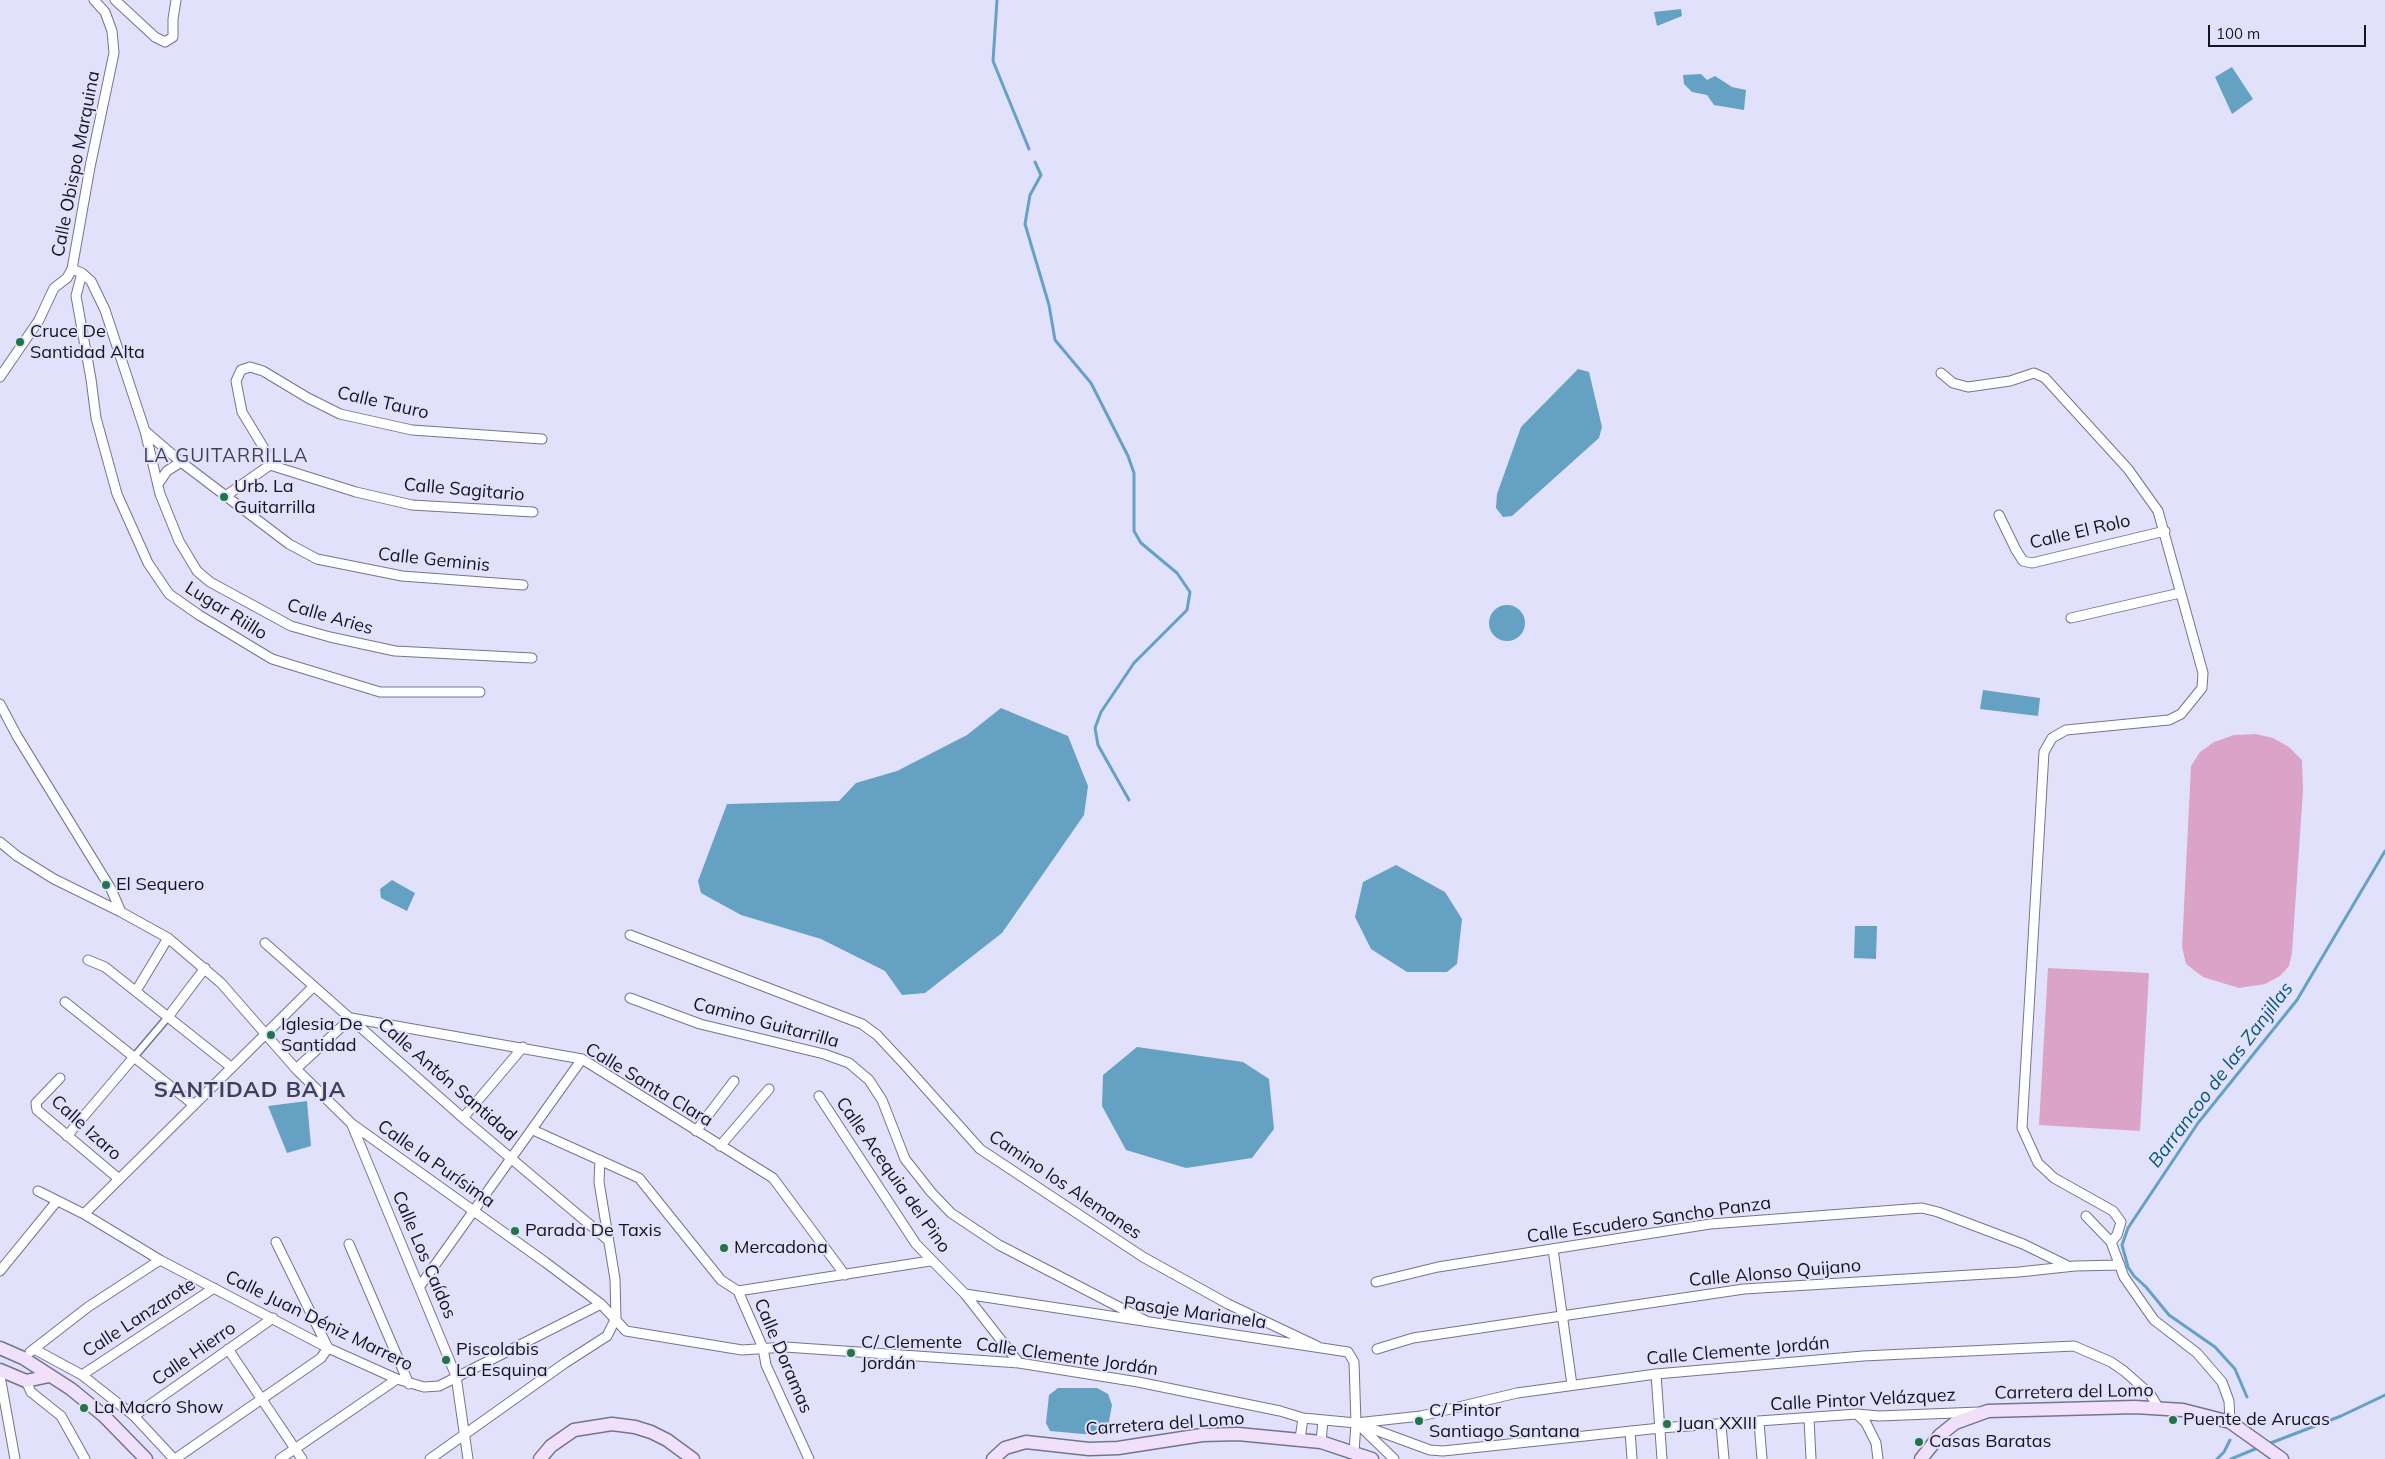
<!DOCTYPE html>
<meta charset="utf-8">
<style>
body{margin:0}
#map{position:relative;width:2385px;height:1459px;overflow:hidden;background:#e2e1fb;font-family:Mulish,sans-serif}
canvas{display:block}
.scale{position:absolute;left:2208px;top:25px;width:158px;height:22px;box-sizing:border-box;border:2px solid #15141f;border-top:0;padding-left:6px;font-size:15px;line-height:18px;white-space:nowrap;color:#15141f;-webkit-text-stroke:4px #e2e1fb;paint-order:stroke}
</style>
<div id="map">
<canvas width="2385" height="1459"></canvas>
<div class="scale">100 m</div>
</div>
<script>
const ctx = document.querySelector('canvas').getContext('2d');
ctx.lineJoin = 'round';
function fillPath(path, color) { ctx.fillStyle = color; ctx.fill(path, 'evenodd'); }
const toPath = rows => new Path2D(rows.map(r => 'M' + r).join(''));
function stroke(path, color, width, dash) { ctx.strokeStyle = color; ctx.lineWidth = width; ctx.lineCap = dash ? 'butt' : 'round'; ctx.setLineDash(dash || []); ctx.stroke(path); }
function drawText(font, color, halo, rows, align = 'center') {
  ctx.font = font + ' Mulish,sans-serif'; ctx.lineWidth = 4; ctx.setLineDash([]); ctx.textBaseline = 'middle'; ctx.strokeStyle = halo; ctx.fillStyle = color; for (const [text, x, y, turn = 0] of rows) {
    ctx.save(); ctx.translate(x, y); ctx.rotate((+turn || 0) * Math.PI / 180); ctx.textAlign = isNaN(turn) ? turn : align; if (halo) ctx.strokeText(text, 0, 0); ctx.fillText(text, 0, 0); ctx.restore();
  }
}
const green = toPath([
 [2256,734,2273,738,2289,747,2302,760,2303,790,2292,953,2289,966,2280,976,2265,984,2239,988,2203,977,2186,964,2182,947,2191,766,2200,752,2214,742,2234,735],
 [2048,968,2149,973,2140,1131,2039,1125]
]);
const water = toPath([
 [1681,9,1682,16,1657,26,1654,12],
 [2232,67,2253,99,2232,114,2215,77],
 [1701,74,1707,80,1715,76,1732,87,1746,90,1744,110,1714,105,1707,95,1692,92,1684,84,1683,75],
 [1578,369,1589,372,1602,427,1599,438,1512,516,1503,517,1496,508,1497,494,1521,427],
 '1489 623a18 18 0 1 1 36 0a18 18 0 1 1-36 0Z',
 [1983,690,2040,698,2038,716,1980,709],
 [1001,708,1068,736,1088,786,1084,815,1002,933,925,993,902,995,885,971,821,939,741,915,701,893,698,881,727,804,839,801,856,783,897,771,967,735],
 [1396,865,1445,892,1462,919,1457,964,1447,972,1407,972,1371,949,1355,917,1363,882],
 [392,880,415,893,407,911,381,898,380,889],
 [1855,926,1877,926,1876,959,1854,958],
 [1137,1047,1243,1062,1269,1079,1274,1129,1252,1158,1186,1168,1126,1150,1102,1106,1103,1075],
 [307,1101,311,1146,287,1153,268,1106],
 [1058,1388,1097,1388,1108,1394,1112,1405,1108,1427,1102,1434,1094,1435,1050,1431,1046,1423,1049,1395]
]);
const stream = toPath([
 [997,0,993,61,1029,149],
 [1035,162,1041,175,1030,195,1025,224,1049,305,1055,340,1091,383,1128,456,1134,473,1134,531,1141,543,1177,573,1190,592,1187,610,1134,663,1101,712,1095,728,1098,745,1129,800],
 [2247,1397,2235,1369,2215,1347,2169,1315,2146,1287,2134,1276,2128,1267,2122,1245,2128,1228,2198,1123,2297,1000,2385,851],
 [2268,1444,2341,1416,2385,1395],
 [2217,1459,2224,1452,2230,1440],
 [2231,1459,2260,1447]
]);
const pedestrian = toPath([
 [134,1057,168,1017]
]);
const minor = toPath([
 [115,0,155,37,165,42,173,37,173,19,176,0],
 [72,269,82,273,91,281,105,310,145,431,160,494,179,541,197,571,210,582,291,626,330,637,395,651,532,658],
 [82,273,76,296,91,379,96,418,117,494,148,563,169,594,199,615,272,659,380,692,480,692],
 [1941,373,1953,383,1968,387,2010,381,2034,373,2045,378,2128,469,2158,511,2203,673,2202,688,2181,714,2169,720,2066,730,2052,738,2044,752,2022,1128,2038,1163,2054,1178,2113,1211,2121,1222,2117,1235,2111,1242],
 [0,377,39,320,54,288,67,278,72,269,90,167,114,53,112,31,105,12,94,0],
 [145,431,181,462,289,544,317,559,402,576,523,585],
 [270,465,265,450,242,412,236,381,241,370,250,367,263,371,308,398,340,414,412,430,542,439],
 [158,484,167,471,181,462],
 [227,495,270,465,356,492,412,505,533,512],
 [1999,515,2016,550,2023,561,2032,563,2165,531],
 [2071,618,2180,593],
 [0,704,17,736,111,889,121,912],
 [0,842,17,856,54,879,121,912,168,938,221,983,296,1069,352,1124,545,1262,601,1304,626,1331,742,1350,785,1347,1019,1363,1138,1382,1280,1411,1303,1418,1356,1423,1421,1416,1517,1393,1656,1374,1863,1356,2074,1346,2111,1362,2124,1371,2150,1394,2158,1407],
 [630,935,862,1024,877,1035,905,1065,980,1149,1143,1257,1228,1304,1317,1346],
 [265,943,463,1118,608,1240],
 [88,960,105,967,231,1067],
 [136,991,168,938],
 [630,998,700,1024,824,1054,849,1063,869,1080,882,1100,905,1159,931,1192,951,1213,999,1245,1146,1321],
 [65,1002,194,1105],
 [168,1017,205,968],
 [296,1069,351,1018,582,1059,773,1178,845,1275],
 [60,1078,36,1103,37,1110,119,1179],
 [819,1096,916,1244,965,1294,1019,1363],
 [463,1118,523,1047],
 [352,1125,456,1376,468,1459],
 [533,1130,639,1178,721,1280,738,1291,763,1348,766,1365,809,1459],
 [696,1131,734,1081],
 [67,1136,134,1057],
 [720,1146,769,1089],
 [38,1191,84,1214,160,1260,328,1348,397,1379,424,1387,439,1386,601,1304],
 [84,1214,313,987],
 [2086,1216,2111,1242,2124,1277,2154,1320,2197,1353,2222,1382,2229,1401,2230,1422],
 [349,1244,409,1384],
 [1553,1249,1572,1385],
 [0,1271,57,1201],
 [1376,1282,1438,1267,1710,1224,1922,1208,1938,1212,2023,1244,2068,1266],
 [420,1286,582,1059],
 [738,1291,930,1261],
 [965,1294,1348,1352,1354,1362,1356,1423,1354,1452],
 [34,1349,82,1375,134,1416,174,1459],
 [228,1349,302,1459],
 [1377,1349,1413,1338,1744,1289,2019,1272,2075,1266,2120,1265],
 [30,1352,88,1307,160,1260],
 [1656,1374,1662,1459],
 [82,1375,214,1288],
 [0,1376,15,1459],
 [26,1381,31,1392,61,1416,85,1459],
 [1857,1414,1866,1423,1876,1443,1878,1459],
 [134,1416,273,1318],
 [1809,1418,1811,1459],
 [1759,1422,1762,1459],
 [1359,1424,1430,1450,1443,1451,1660,1428,1857,1414,1879,1416,1979,1412],
 [1721,1425,1724,1459],
 [1360,1426,1394,1459],
 [1630,1431,1632,1459],
 [1300,1439,1303,1418],
 [1321,1442,1323,1421],
 [175,1459,321,1358,328,1348,276,1242],
 [280,1459,397,1379],
 [430,1459,565,1363,607,1336,616,1318,615,1279,599,1182,600,1160]
]);
const secondary = toPath([
 [0,1348,23,1358,71,1389,104,1416,146,1459],
 [0,1370,26,1381,49,1376],
 [540,1459,551,1446,574,1430,612,1424,635,1427,651,1432,667,1440,693,1459],
 [993,1459,1005,1448,1026,1442,1089,1449,1118,1448,1202,1435,1238,1434,1321,1442,1372,1459],
 [1921,1459,1940,1435,1955,1423,1988,1411,2135,1407,2183,1410,2230,1422,2282,1459]
]);
const markers = [
 [20,342,5,"#227547"],
 [224,497,5,"#227547"],
 [106,885,5,"#227547"],
 [271,1035,5,"#227547"],
 [515,1231,5,"#227547"],
 [724,1248,5,"#227547"],
 [851,1353,5,"#227547"],
 [446,1360,5,"#227547"],
 [84,1408,5,"#227547"],
 [2173,1420,5,"#227547"],
 [1419,1421,5,"#227547"],
 [1667,1424,5,"#227547"],
 [1919,1442,5,"#227547"]
];
const streetNames = [
 ["Calle Obispo Marquina",76,164,-79],
 ["Calle Tauro",383,403,13],
 ["Calle Sagitario",464,490,5],
 ["Calle El Rolo",2080,532,-13],
 ["Calle Geminis",434,560,6],
 ["Lugar Riillo",226,611,32],
 ["Calle Aries",330,617,16],
 ["Camino Guitarrilla",766,1023,15],
 ["Calle Antón Santidad",447,1080,41],
 ["Calle Santa Clara",649,1085,31],
 ["Calle Izaro",86,1128,42],
 ["Calle la Purísima",436,1164,35],
 ["Calle Acequia del Pino",893,1175,55],
 ["Camino los Alemanes",1065,1185,34],
 ["Calle Escudero Sancho Panza",1649,1220,-8],
 ["Calle Los Caídos",424,1255,67],
 ["Calle Alonso Quijano",1775,1273,-5],
 ["Pasaje Marianela",1195,1313,8],
 ["Calle Lanzarote",139,1318,-33],
 ["Calle Juan Déniz Marrero",319,1321,26],
 ["Calle Clemente Jordán",1738,1351,-5],
 ["Calle Hierro",194,1354,-35],
 ["Calle Doramas",783,1356,67],
 ["Calle Clemente Jordán",1067,1357,8],
 ["Carretera del Lomo",2074,1392,-1],
 ["Calle Pintor Velázquez",1863,1400,-3],
 ["Carretera del Lomo",1165,1424,-4]
];
const poiNames = [
 ["Cruce De",30,332],
 ["Santidad Alta",30,353],
 ["Urb. La",234,487],
 ["Guitarrilla",234,508],
 ["El Sequero",116,885],
 ["Iglesia De",281,1025],
 ["Santidad",281,1046],
 ["Parada De Taxis",525,1231],
 ["Mercadona",734,1248],
 ["C/ Clemente",861,1343],
 ["Jordán",861,1364],
 ["Piscolabis",456,1350],
 ["La Esquina",456,1371],
 ["La Macro Show",94,1408],
 ["C/ Pintor",1429,1411],
 ["Santiago Santana",1429,1432],
 ["Puente de Arucas",2183,1420],
 ["Juan XXIII",1677,1424],
 ["Casas Baratas",1929,1442]
];
const neighbourhoodNames = [
 ["LA GUITARRILLA",226,456]
];
const waterNames = [
 ["Barrancoo de las Zanjillas",2221,1075,-53]
];
const districtNames = [
 ["SANTIDAD BAJA",250,1090]
];
fillPath(green, '#daa3c7');
fillPath(water, '#65a1c3');
stroke(stream, '#65a1c3', 3);
stroke(pedestrian, '#757490', 9);
stroke(minor, '#757490', 11);
stroke(secondary, '#757490', 15);
stroke(pedestrian, '#fff', 6);
stroke(minor, '#fff', 9);
stroke(secondary, '#f1e0fa', 12);
for (const [x, y, r, color] of markers) { const dot = new Path2D(); dot.arc(x, y, r, 0, 2 * Math.PI); ctx.fillStyle = color; ctx.fill(dot); stroke(dot, '#e2e1fb', 2); }
drawText('18px', '#15141f', '#e2e1fb', streetNames);
drawText('18px', '#15141f', '#e2e1fb', poiNames, 'left');
ctx.letterSpacing = '1px';
drawText('19px', '#403f58', '#e2e1fb', neighbourhoodNames);
ctx.letterSpacing = '0px';
drawText('italic 19px', '#07587a', '#e2e1fb', waterNames);
ctx.letterSpacing = '1px';
drawText('bold 22px', '#403f58', '#e2e1fb', districtNames);
ctx.letterSpacing = '0px';
</script>
